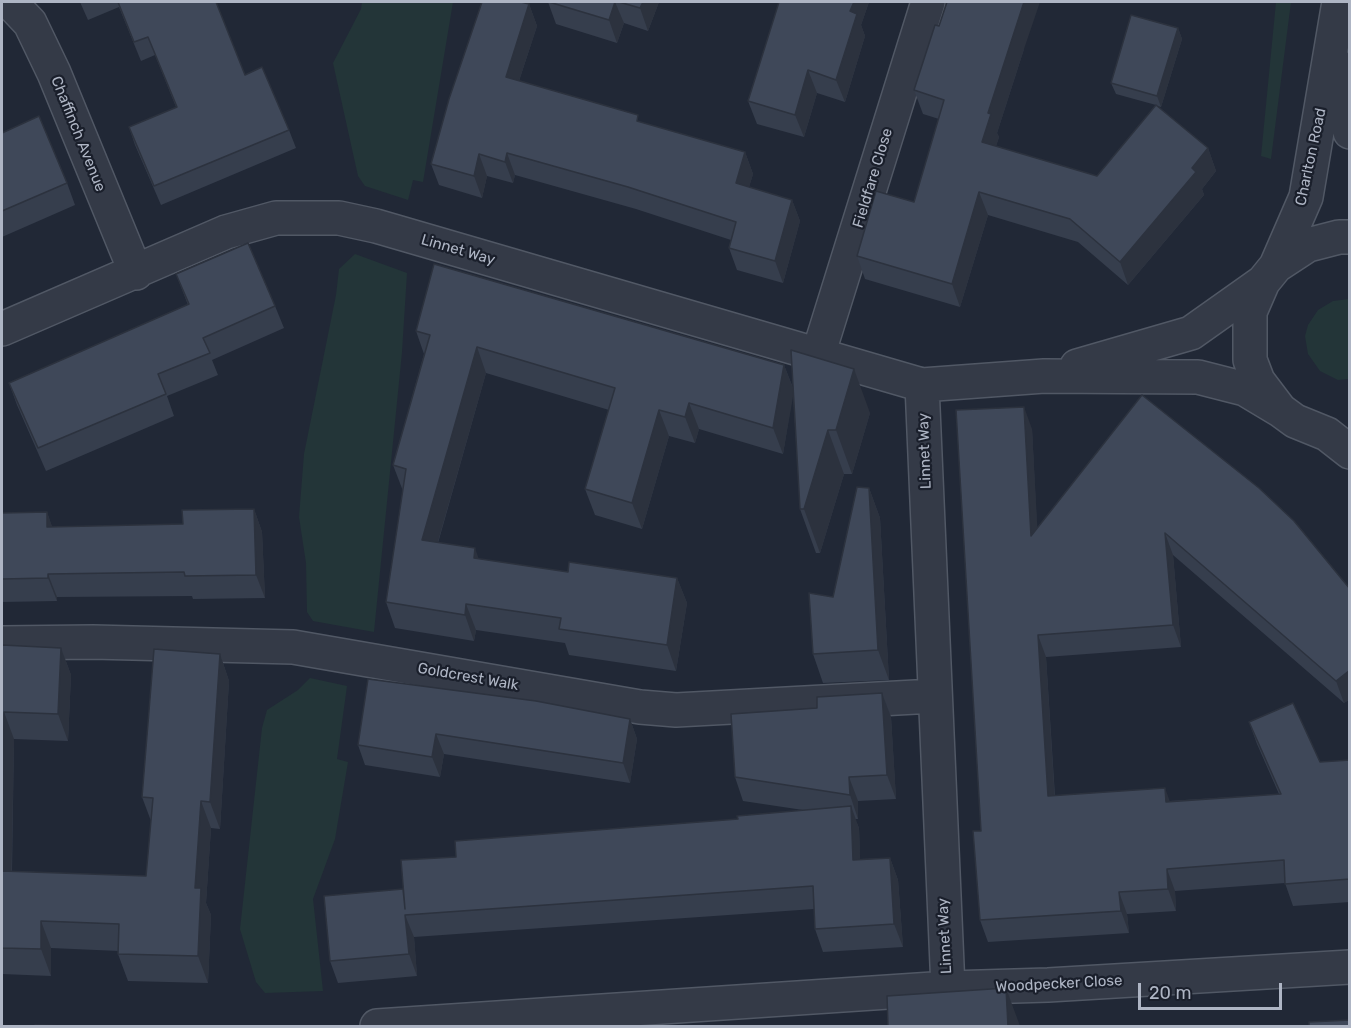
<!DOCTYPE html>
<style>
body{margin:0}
#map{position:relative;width:1351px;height:1028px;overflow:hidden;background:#212836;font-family:Rubik,sans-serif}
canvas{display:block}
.frame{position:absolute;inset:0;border:3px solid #aeb5c4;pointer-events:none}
.scale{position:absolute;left:1138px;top:983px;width:144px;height:27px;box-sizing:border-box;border:3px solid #aeb5c4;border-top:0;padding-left:8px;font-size:18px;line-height:21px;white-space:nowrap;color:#aeb5c4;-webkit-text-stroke:4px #1a1f2b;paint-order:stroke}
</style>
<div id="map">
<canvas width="1351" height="1028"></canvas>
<div class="frame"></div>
<div class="scale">20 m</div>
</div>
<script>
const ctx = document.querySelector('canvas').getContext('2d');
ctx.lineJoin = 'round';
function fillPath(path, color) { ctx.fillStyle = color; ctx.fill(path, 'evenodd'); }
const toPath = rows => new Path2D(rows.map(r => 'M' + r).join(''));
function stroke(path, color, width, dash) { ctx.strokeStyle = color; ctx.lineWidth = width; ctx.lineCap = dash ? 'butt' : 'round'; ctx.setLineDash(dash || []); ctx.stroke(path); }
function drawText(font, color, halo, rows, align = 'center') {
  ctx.font = font + ' Rubik,sans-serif'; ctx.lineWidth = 4.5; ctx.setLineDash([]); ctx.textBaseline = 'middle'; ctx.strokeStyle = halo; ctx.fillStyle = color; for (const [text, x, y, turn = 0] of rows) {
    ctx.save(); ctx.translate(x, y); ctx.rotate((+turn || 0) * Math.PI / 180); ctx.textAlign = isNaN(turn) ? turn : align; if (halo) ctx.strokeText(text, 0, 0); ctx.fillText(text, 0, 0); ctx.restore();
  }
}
const green = toPath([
 [362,2,453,2,423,182,413,180,408,200,365,186,358,176,333,63,361,9],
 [1276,2,1291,2,1271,159,1261,156],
 [355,254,407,273,402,352,374,632,313,621,307,612,306,563,299,517,304,454,336,295,339,269],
 [1349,299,1349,379,1338,380,1320,371,1308,354,1305,336,1308,325,1318,310,1333,301],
 [310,678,347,686,337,759,348,762,335,839,313,899,323,991,265,993,256,982,240,929,262,728,267,710,298,690]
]);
const minor = toPath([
 [10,2,30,23,54,73,136,273],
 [1338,66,1350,132],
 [1350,237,1339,237,1308,245,1276,266,1263,282,1250,312,1250,360,1258,381,1280,410,1295,421,1327,434,1350,452],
 [1276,266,1306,197,1339,2],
 [2,329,226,232,276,218,339,218,376,226,922,385,1044,376,1198,377,1245,389,1280,410],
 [818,355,928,2],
 [1077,366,1191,333,1263,282],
 [2,643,93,642,293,647,640,707,676,710,934,696],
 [948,988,1048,985,1350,967],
 [377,1026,948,988,922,385]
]);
const wall = toPath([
 [80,2,216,2,245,75,289,130,296,148,161,205,135,145,129,127,176,107,155,55,141,61,119,7,88,20],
 [548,2,659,2,648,31,624,23,617,43,556,24],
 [779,2,869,2,861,25,865,36,845,102,817,93,804,137,757,124,748,101],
 [529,4,537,26,519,81,641,122,745,152,753,174,749,187,792,200,800,221,783,283,737,270,729,248,731,240,636,209,515,175,513,183,487,176,482,198,439,185,431,164],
 [1178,28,1182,39,1161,107,1157,106,1208,148,1216,171,1202,189,1204,195,1128,285,1078,242,988,215,960,307,865,279,857,256,914,202,939,119,923,114,914,90,1024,49,997,133,999,137,996,146,1097,176,1156,105,1116,94,1111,83],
 [2,133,67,183,75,205,2,237],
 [176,274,275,306,284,328,212,360,218,375,167,396,174,416,46,471,17,405,9,383,188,305],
 [416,331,784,365,793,388,870,413,852,474,844,474,820,553,816,553,800,509,793,393,783,454,699,429,695,443,669,436,642,529,595,515,585,489,609,410,486,373,438,543,479,559,568,572,677,578,687,603,676,671,569,655,565,643,476,630,474,641,395,628,386,602,403,491,393,465,424,354],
 [1142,395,1350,589,1350,699,1344,703,1173,555,1181,647,1046,657,1055,796,1169,801,1279,794,1257,744,1249,722,1320,762,1350,760,1350,902,1293,906,1285,883,1175,891,1176,911,1127,914,1129,933,988,942,980,920,981,831,1032,429,1037,528],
 [869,488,880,518,889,680,823,683,813,654,833,597],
 [254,509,262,532,265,598,193,599,192,596,57,597,57,601,2,602,2,513,47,512,52,527,183,524],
 [2,645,61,648,71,675,68,741,14,739,12,871,146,876,151,821,142,797,220,654,229,681,220,829,211,828,206,903,211,915,208,983,128,981,118,954,119,951,51,948,51,976,2,974],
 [368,679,630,719,637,739,630,783,444,754,440,777,365,765,358,745],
 [882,693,891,717,896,799,858,801,858,819,855,819,859,828,860,859,890,858,898,880,903,947,823,952,815,929,814,909,414,937,417,976,338,983,330,961,403,889,456,857,803,810,743,801,735,777,817,708]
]);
const shadedWall = toPath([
 [615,2,624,23,617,43,609,20],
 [643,2,659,2,648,31,640,8],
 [854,2,869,2,861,25,865,36,845,102,836,80,850,11],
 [1024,2,1040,2,1024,49,997,133,999,137,990,165,982,142,988,113],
 [529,4,537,26,513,99,506,77],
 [1178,28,1182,39,1161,107,1157,96],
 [808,70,817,93,804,137,795,115],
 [1208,148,1216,171,1202,189,1204,195,1128,285,1120,262,1192,168],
 [745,152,753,174,744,204,736,183],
 [507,153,515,175,513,183,505,162],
 [479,154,487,176,482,198,474,176],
 [979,192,988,215,960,307,952,284],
 [792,200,800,221,783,283,775,261],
 [477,347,486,373,431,566,422,540],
 [784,365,794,391,783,454,773,428],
 [854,369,870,413,852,474,836,430],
 [689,403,699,429,695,443,685,417],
 [1024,407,1032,429,1039,558,1031,536],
 [659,410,669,436,642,529,632,503],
 [828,430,844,474,820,553,804,509],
 [869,488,880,518,889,680,878,650],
 [254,509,262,532,265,598,256,575],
 [47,512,55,535,47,527],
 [1165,533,1173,555,1181,647,1173,625],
 [475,548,484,574,474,558],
 [48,574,57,597,57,601,48,578],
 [677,578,687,603,676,671,667,645],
 [466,604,476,630,474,641,465,615],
 [1038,635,1046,657,1056,818,1048,796],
 [61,648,71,675,68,741,58,714],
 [220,654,229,681,220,829,210,802],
 [1350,670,1350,699,1344,703,1336,681],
 [882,693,891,717,896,799,887,775],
 [4,712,14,739,11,898,2,871],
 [630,719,637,739,630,783,623,763],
 [436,734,444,754,440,777,432,757],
 [849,777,858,801,858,819,850,795],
 [1165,788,1173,810,1166,802],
 [201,801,211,828,206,903,211,915,208,983,198,956,195,888],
 [851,806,859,828,861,882,853,860],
 [890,858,898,880,903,947,894,924],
 [1167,869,1175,891,1176,911,1168,889],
 [1119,892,1127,914,1129,933,1121,911],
 [405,915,414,937,417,976,409,954],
 [41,921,51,948,51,976,41,949],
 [1006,988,1020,1026,1008,1026]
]);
const building = toPath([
 [118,2,216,2,245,75,262,67,289,130,154,186,129,127,177,107,148,37,134,42,118,2],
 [482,2,521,2,529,4,506,77,638,115,637,121,745,152,736,183,792,200,775,261,729,248,736,222,628,187,507,153,505,162,479,154,474,176,431,164,449,99,482,2],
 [549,2,615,2,609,20,549,2],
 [619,2,643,2,640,8,619,2],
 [779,2,854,2,850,11,857,14,836,80,808,70,795,115,748,101,779,2],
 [947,2,1024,2,988,113,991,114,982,142,1097,176,1156,105,1208,148,1192,168,1196,172,1120,262,1070,219,979,192,952,284,857,256,876,191,914,202,944,100,914,90,935,25,939,26,947,2],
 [1131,15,1178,28,1157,96,1111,83,1131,15],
 [39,116,67,183,2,211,2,133,39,116],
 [248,243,275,306,203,338,210,353,158,374,166,394,38,448,9,383,189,304,176,274,248,243],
 [434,264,784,365,773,428,689,403,685,417,659,410,632,503,585,489,615,388,477,347,422,540,475,548,474,558,568,572,569,562,677,578,667,645,559,629,561,618,466,604,465,615,386,602,406,469,393,465,430,335,416,331,434,264],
 [791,350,854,369,836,430,828,430,804,509,800,509,791,350],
 [1142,395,1259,488,1294,521,1350,589,1350,670,1336,681,1165,533,1173,625,1038,635,1048,796,1165,788,1166,802,1281,794,1249,722,1293,703,1320,762,1350,760,1350,879,1285,884,1284,860,1167,869,1168,889,1119,892,1121,911,980,920,973,831,981,831,956,410,1024,407,1031,536,1142,395],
 [857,487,869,488,878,650,813,654,809,593,833,597,857,487],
 [254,509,256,575,185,576,184,572,48,574,48,578,2,579,2,513,47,512,47,527,183,524,182,510,254,509],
 [2,645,61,648,58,714,4,712,2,870,2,645],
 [154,649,220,654,210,802,201,801,195,888,201,888,198,956,118,954,119,924,41,921,41,949,2,948,2,871,146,876,153,798,142,797,154,649],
 [368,679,536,701,630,719,623,763,436,734,432,757,358,745,368,679],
 [882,693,887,775,849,777,850,795,735,777,731,714,817,708,817,697,882,693],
 [851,806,853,860,890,858,894,924,815,929,813,886,405,915,409,954,330,961,324,896,403,889,405,909,401,860,456,857,455,841,738,819,737,816,851,806],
 [1006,988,1008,1026,888,1026,887,996,1006,988],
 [1350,1020,1350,1026,1305,1026,1309,1026,1309,1022,1350,1020],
 [35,1025,67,1026,35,1026,35,1025]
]);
const streetNames = [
 ["Chaffinch Avenue",78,134,68],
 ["Charlton Road",1311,157,-78],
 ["Fieldfare Close",873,178,-73],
 ["Linnet Way",458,250,16],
 ["Linnet Way",925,451,-92],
 ["Goldcrest Walk",468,677,10],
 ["Linnet Way",945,936,-93],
 ["Woodpecker Close",1059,984,-3]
];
fillPath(green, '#233538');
stroke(minor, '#515865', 36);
stroke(minor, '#343a47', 33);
fillPath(wall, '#363e4d');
fillPath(shadedWall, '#2c323e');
fillPath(building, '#3f4859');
stroke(building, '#2c323e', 1.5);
drawText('15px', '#aeb5c4', '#1a1f2b', streetNames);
</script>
